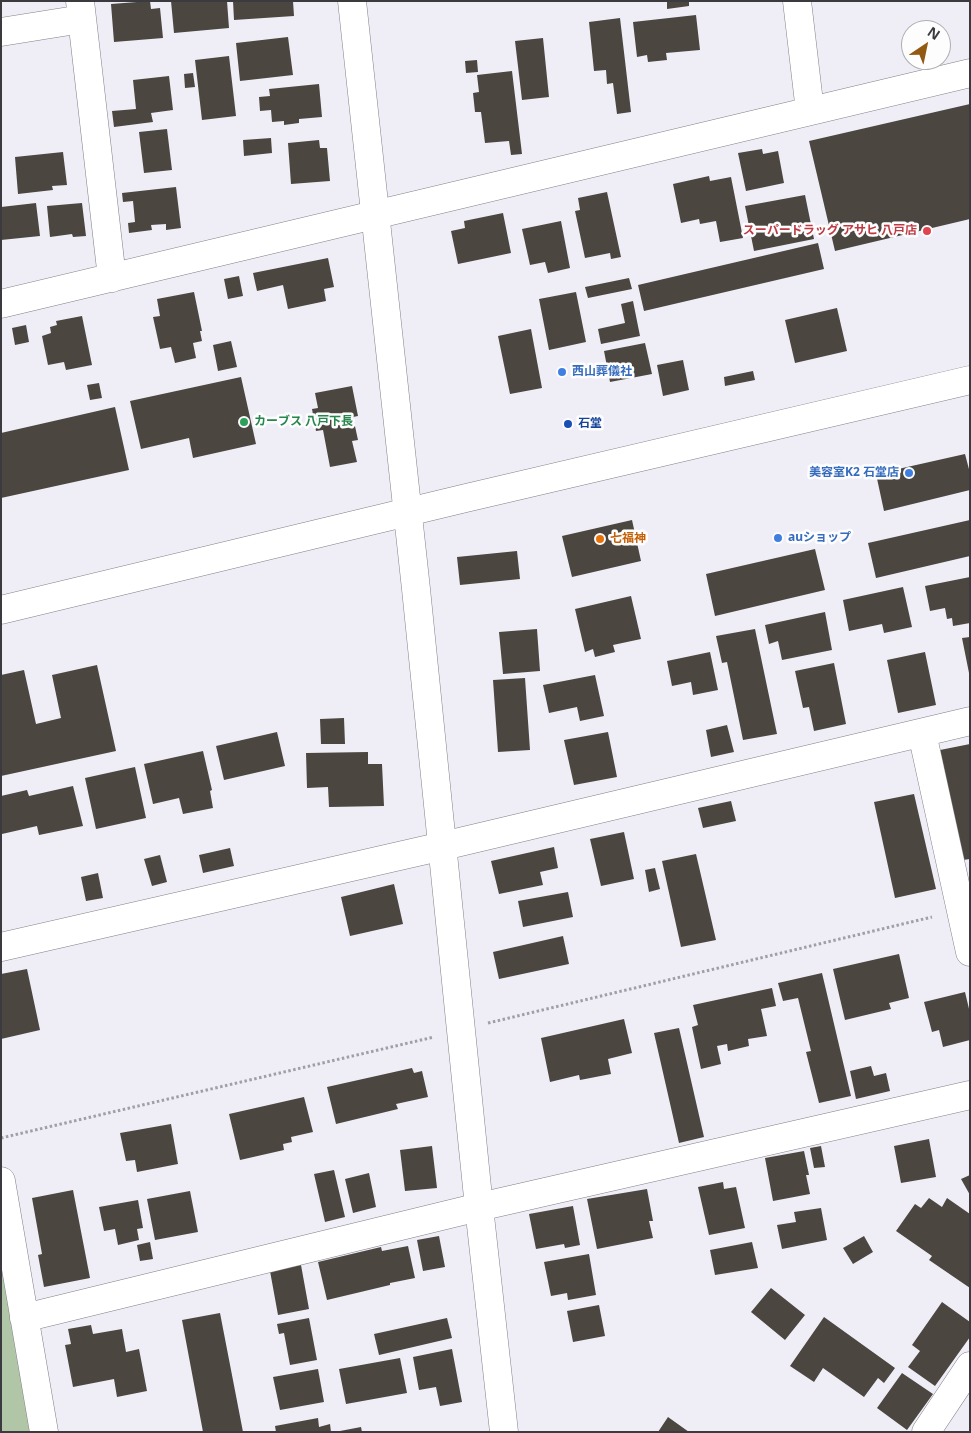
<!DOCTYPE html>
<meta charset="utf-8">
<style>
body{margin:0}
#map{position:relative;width:971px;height:1433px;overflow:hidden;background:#efeef7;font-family:"Noto Sans",sans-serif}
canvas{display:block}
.frame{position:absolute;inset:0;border:2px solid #3b3a3e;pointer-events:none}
.north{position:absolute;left:901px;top:20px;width:50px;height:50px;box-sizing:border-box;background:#fdfdfe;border:1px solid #afafb1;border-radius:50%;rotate:34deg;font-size:14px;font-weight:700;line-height:20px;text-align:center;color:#3b3a3e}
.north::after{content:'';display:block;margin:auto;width:18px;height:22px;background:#925913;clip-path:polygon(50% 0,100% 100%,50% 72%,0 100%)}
</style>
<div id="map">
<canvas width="971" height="1433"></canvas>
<div class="frame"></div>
<div class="north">N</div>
</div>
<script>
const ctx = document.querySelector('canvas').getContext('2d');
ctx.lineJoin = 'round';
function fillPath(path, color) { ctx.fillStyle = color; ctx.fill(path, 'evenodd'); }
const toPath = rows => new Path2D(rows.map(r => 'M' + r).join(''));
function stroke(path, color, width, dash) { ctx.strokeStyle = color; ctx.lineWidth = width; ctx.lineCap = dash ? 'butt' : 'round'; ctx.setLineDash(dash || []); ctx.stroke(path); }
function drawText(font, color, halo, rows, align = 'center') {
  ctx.font = font + ' "Noto Sans","Noto Sans JP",sans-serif'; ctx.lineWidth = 5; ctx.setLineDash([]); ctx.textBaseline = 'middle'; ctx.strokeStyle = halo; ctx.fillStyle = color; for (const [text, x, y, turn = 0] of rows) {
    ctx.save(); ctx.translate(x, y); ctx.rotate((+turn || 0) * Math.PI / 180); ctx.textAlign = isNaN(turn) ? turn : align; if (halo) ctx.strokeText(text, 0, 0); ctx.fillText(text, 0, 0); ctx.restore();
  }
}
const green = toPath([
 [1,1240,34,1432,1,1432]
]);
const building = toPath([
 [150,1,151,9,160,8,163,38,114,42,111,4],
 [171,1,227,1,229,28,174,33],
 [233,1,293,1,294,16,234,20],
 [667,1,689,1,689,6,667,9],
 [696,15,700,50,666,53,667,60,648,62,647,55,637,57,633,22],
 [620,18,631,112,617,114,613,83,607,84,606,70,594,71,589,22],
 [288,37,293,75,240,81,236,43],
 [543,38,549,97,522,100,515,41],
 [229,56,236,116,202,120,195,60],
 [477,60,478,72,466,73,465,61],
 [512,71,522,154,511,155,509,141,485,143,481,112,475,112,473,93,479,92,477,75],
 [193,73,195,87,185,88,184,74],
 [169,76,173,110,151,113,153,122,114,127,112,111,136,109,133,80],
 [319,84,322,117,299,119,299,123,284,125,284,121,272,122,271,110,260,111,259,97,270,96,269,89],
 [970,104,970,219,835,251,809,141],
 [167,129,172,170,144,173,139,132],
 [271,138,272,153,244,156,243,140],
 [319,140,320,148,327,148,330,181,291,184,288,143],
 [762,149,763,154,778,151,784,183,746,191,738,153],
 [63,152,67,185,52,186,53,190,18,194,15,157],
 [709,176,710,181,731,177,743,238,720,242,716,221,700,224,699,219,681,223,673,184],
 [176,187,181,228,166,230,166,224,151,225,152,230,129,233,128,223,135,222,133,201,123,202,122,193],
 [607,192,621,257,611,259,610,253,585,258,575,211,580,210,578,198],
 [805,195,814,239,754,251,745,206],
 [36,203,40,236,1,240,1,207],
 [82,203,86,236,73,237,72,234,50,237,47,206],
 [503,213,511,253,458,264,451,231,465,228,464,221],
 [561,221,570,268,548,273,545,262,530,265,522,229],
 [818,243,824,269,644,311,638,285],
 [328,258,334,287,324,289,326,301,288,309,283,285,257,291,253,273],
 [239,276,243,296,228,299,224,279],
 [629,278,632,289,588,298,585,287],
 [194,292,202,331,200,331,202,341,193,343,196,358,175,363,171,347,160,349,153,317,160,316,157,299],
 [576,292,586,342,549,350,539,299],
 [633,301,640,336,601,344,598,329,625,323,621,304],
 [837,308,847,351,795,363,785,320],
 [82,316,92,365,66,370,64,362,48,365,42,336,51,333,50,327,57,325,56,321],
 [26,325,29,342,15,345,12,328],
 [531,329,542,388,510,394,498,336],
 [231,341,237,367,218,371,213,345],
 [645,343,652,374,610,382,604,351],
 [683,360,689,390,663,396,657,365],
 [753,371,755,380,725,386,724,377],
 [241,377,256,444,193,458,189,438,141,449,130,401],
 [99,383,102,398,90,400,87,385],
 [352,386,358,416,353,417,358,440,352,441,357,462,330,467,323,430,316,431,312,409,318,408,315,393],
 [115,407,129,470,1,498,1,433],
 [965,454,970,473,970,490,884,511,876,474],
 [632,520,641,561,572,577,562,536],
 [970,520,970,556,876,578,868,543],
 [815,549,825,590,715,616,706,574],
 [517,551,520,579,460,585,457,557],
 [970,577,970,623,953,626,952,618,947,619,945,608,930,611,925,586],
 [903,587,912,627,884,633,882,624,849,631,843,600],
 [631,596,641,639,613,645,615,652,595,657,593,649,585,652,575,609],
 [825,612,832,650,782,660,778,641,769,644,765,625],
 [537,629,540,671,503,674,499,632],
 [755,629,777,734,743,740,727,662,722,663,716,636],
 [970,637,970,673,969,673,962,638],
 [710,652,718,690,693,695,691,682,672,686,667,661],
 [925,652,936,705,898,713,887,660],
 [834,663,846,724,814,731,809,707,803,708,795,671],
 [97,665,116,751,1,776,1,675,24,670,36,724,61,718,52,675],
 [595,675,604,716,580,721,577,707,549,713,543,685],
 [525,678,530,750,498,752,493,680],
 [344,718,345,744,321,744,320,719],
 [727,725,734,752,711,757,706,730],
 [277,732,285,766,224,780,216,746],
 [608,732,617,777,574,785,564,740],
 [970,744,970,859,963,860,940,750],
 [203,751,212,790,210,791,213,808,183,814,179,798,153,804,144,764],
 [368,752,368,764,382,764,384,806,329,807,328,787,307,788,306,753],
 [135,767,146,818,96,829,85,778],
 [73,786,83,826,39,835,37,826,2,834,1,796,27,790,29,796],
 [914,794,936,889,895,898,874,802],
 [731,801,736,821,703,828,698,808],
 [624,832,634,879,601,886,590,839],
 [554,847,558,868,540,872,543,885,499,894,491,861],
 [230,848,234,866,203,873,199,855],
 [696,854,716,940,681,947,662,861],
 [160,855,167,882,152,886,144,859],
 [655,868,660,889,649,892,645,870],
 [98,873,103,898,86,901,81,877],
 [394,884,403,924,350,936,341,897],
 [568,892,573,917,523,927,518,901],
 [563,936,569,964,499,979,493,952],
 [899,954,909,998,889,1003,891,1009,845,1020,833,969],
 [27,969,40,1030,1,1039,1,974],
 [822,973,851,1096,819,1103,806,1052,811,1051,798,998,783,1001,778,983],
 [772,988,776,1006,761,1009,767,1036,748,1039,749,1046,728,1051,727,1044,717,1046,721,1064,701,1069,692,1027,698,1025,693,1005],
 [965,992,970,1013,970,1040,943,1047,939,1030,932,1032,924,1002],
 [624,1019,632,1053,608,1059,611,1074,580,1080,579,1075,550,1082,541,1038],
 [679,1028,704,1137,679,1143,654,1033],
 [871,1066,874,1076,886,1073,890,1091,856,1099,850,1071],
 [412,1068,414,1073,422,1071,428,1097,396,1104,398,1109,336,1124,327,1087],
 [304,1097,313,1132,291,1137,292,1142,283,1144,284,1150,240,1160,229,1114],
 [171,1124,178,1164,137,1172,135,1160,126,1161,120,1133],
 [929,1139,936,1177,901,1183,894,1146],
 [432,1146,437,1188,405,1191,400,1150],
 [821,1146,825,1167,814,1168,810,1148],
 [804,1151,809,1175,806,1175,810,1194,773,1201,765,1158],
 [334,1170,345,1217,325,1222,314,1174],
 [369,1173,376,1207,353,1213,345,1179],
 [970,1175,970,1195,961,1179],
 [723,1182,724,1189,736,1187,745,1228,709,1235,698,1187],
 [647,1189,653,1221,649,1221,653,1238,597,1249,587,1199],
 [73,1190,90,1278,44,1287,38,1255,42,1254,32,1198],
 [190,1191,198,1232,155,1240,147,1199],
 [929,1198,942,1207,947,1198,970,1214,970,1288,929,1260,932,1256,896,1231,915,1204,921,1208],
 [138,1200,143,1228,137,1229,139,1240,118,1245,115,1229,104,1231,99,1207],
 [573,1206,580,1245,565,1248,564,1244,536,1249,529,1214],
 [821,1208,827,1240,782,1249,777,1225,796,1222,794,1212],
 [439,1236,445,1267,423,1271,417,1240],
 [864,1236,873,1252,853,1264,843,1248],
 [150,1242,153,1259,140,1261,137,1245],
 [752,1242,758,1268,715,1275,710,1250],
 [408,1246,415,1278,390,1283,390,1285,327,1300,318,1262,381,1247,382,1251],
 [589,1254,596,1295,568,1300,567,1293,551,1296,544,1262],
 [301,1265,309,1309,278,1315,270,1271],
 [771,1288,805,1315,785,1340,751,1312],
 [942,1302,970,1322,970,1337,935,1386,908,1367,920,1351,912,1345],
 [599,1305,605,1336,573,1342,567,1311],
 [220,1313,243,1432,203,1432,182,1320],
 [824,1317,895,1368,884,1383,878,1378,864,1397,823,1368,814,1382,790,1366],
 [309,1318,317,1360,290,1365,284,1333,279,1334,277,1324],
 [447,1318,452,1338,379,1355,374,1334],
 [91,1325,93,1334,122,1329,126,1352,139,1349,147,1391,117,1397,114,1379,73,1387,65,1345,71,1344,68,1329],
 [452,1349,462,1402,440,1406,436,1387,419,1390,413,1357],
 [400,1358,407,1393,346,1404,339,1369],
 [318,1369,324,1402,280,1410,273,1377],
 [902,1373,933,1394,907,1430,877,1408],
 [668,1417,689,1432,658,1432],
 [318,1418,319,1427,330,1424,331,1432,276,1432,275,1426],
 [361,1427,362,1432,340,1432,340,1431]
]);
const path = toPath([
 [488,1023,932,917],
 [1,1138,434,1037]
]);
const minor = toPath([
 [80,1,112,278],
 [797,1,810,111],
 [1,32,82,19],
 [1,304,970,73],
 [922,733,970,952],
 [1,947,443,846,970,721],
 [1,1181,44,1432],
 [24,1318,479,1207,970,1095],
 [926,1432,970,1366]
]);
const tertiary = toPath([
 [352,1,416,589,479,1207,504,1432],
 [1,610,466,498,970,380]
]);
const markers = [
 [927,231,5,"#e0444e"],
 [562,372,5,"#3f7fe0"],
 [244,422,5,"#2e9e5b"],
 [568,424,5,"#1a4fb4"],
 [909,473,5,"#3f7fe0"],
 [778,538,5,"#3f7fe0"],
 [600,539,5,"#e8710a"]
];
const healthNames = [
 ["スーパードラッグ アサヒ 八戸店",917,231]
];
const shopNames = [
 ["西山葬儀社",572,372],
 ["美容室K2 石堂店",899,473,"right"],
 ["auショップ",788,538]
];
const leisureNames = [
 ["カーブス 八戸下長",254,422]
];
const transitNames = [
 ["石堂",578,424]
];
const foodNames = [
 ["七福神",610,539]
];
fillPath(green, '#b1c6a7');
fillPath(building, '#4c4641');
stroke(minor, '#818087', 29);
stroke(tertiary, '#818087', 29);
stroke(path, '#a09fa6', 3, [2.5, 2.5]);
stroke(minor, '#fff', 28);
stroke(tertiary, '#fff', 28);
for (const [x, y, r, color] of markers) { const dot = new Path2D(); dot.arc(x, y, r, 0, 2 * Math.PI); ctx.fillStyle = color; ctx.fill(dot); stroke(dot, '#fdfdfe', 2); }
drawText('bold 12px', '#be3a42', '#fdfdfe', healthNames, 'right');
drawText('bold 12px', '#366cbe', '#fdfdfe', shopNames, 'left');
drawText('bold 12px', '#27864d', '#fdfdfe', leisureNames, 'left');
drawText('bold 12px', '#164399', '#fdfdfe', transitNames, 'left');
drawText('bold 12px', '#c56008', '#fdfdfe', foodNames, 'left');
</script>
